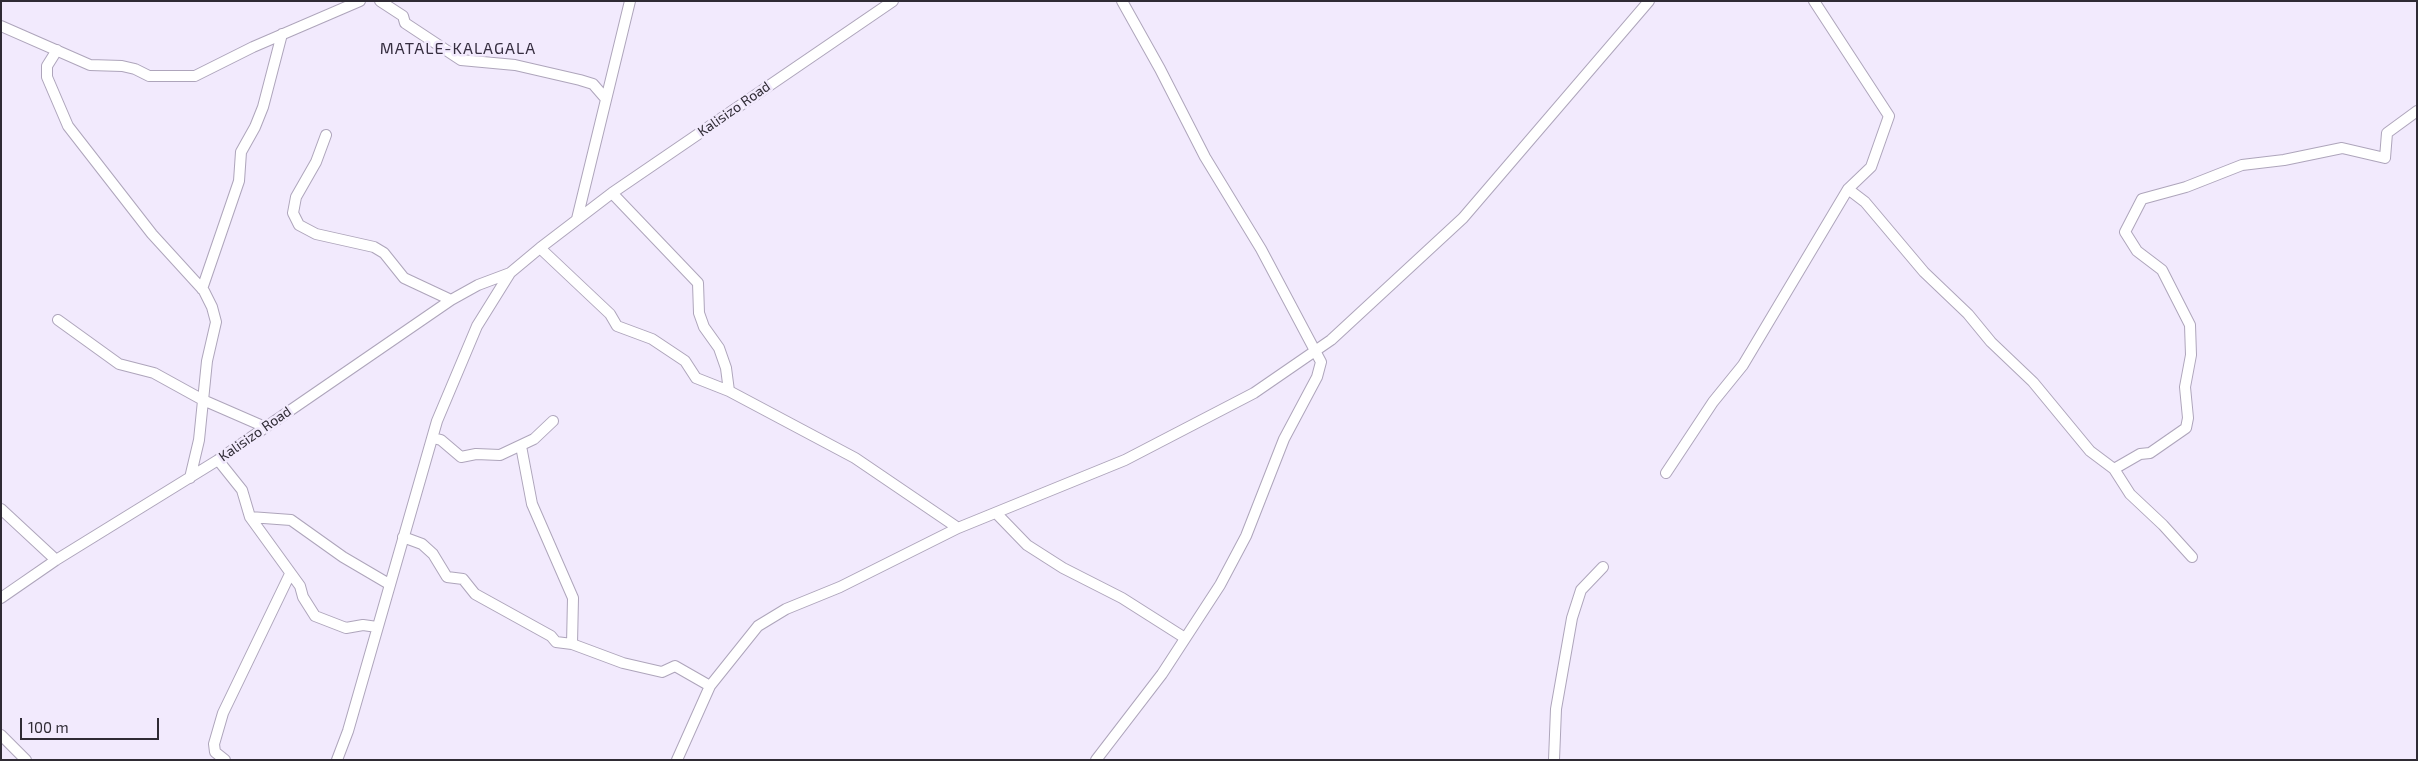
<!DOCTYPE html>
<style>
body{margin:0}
#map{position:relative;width:2418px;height:761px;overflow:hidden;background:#f2eafd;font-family:"Exo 2",sans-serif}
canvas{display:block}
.frame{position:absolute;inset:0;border:2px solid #2f2b34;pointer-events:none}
.scale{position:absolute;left:20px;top:718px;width:139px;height:22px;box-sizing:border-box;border:2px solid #2f2b34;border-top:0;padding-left:6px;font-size:15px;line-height:18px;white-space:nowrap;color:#2f2b34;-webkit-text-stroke:4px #f2eafd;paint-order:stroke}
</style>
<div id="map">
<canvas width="2418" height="761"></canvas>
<div class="frame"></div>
<div class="scale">100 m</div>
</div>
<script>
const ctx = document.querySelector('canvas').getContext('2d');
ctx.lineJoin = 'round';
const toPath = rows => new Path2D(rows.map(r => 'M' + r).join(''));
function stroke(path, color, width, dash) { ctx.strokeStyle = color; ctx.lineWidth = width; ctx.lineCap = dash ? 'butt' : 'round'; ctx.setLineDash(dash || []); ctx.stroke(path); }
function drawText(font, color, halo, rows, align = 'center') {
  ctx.font = font + ' "Exo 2",sans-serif'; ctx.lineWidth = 5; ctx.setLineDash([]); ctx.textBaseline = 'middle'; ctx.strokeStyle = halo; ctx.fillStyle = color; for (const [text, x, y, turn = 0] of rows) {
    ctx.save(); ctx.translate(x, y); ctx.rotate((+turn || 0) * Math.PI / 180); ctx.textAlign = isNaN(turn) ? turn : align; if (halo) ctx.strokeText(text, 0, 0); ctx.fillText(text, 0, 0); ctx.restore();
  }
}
const minor = toPath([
 [380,1,403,16,405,23,461,60,515,65,580,80,593,84,606,99],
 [1,26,90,65,122,66,135,69,149,76,195,76,253,47,360,1],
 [57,50,47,66,47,77,68,126,152,234,204,291,212,307,216,322,207,361,199,440,190,478],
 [326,135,316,162,296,197,293,213,299,225,316,234,374,247,384,253,404,278,451,300],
 [1848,189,1865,202,1924,272,1968,314,1991,342,2033,382,2090,451,2114,469],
 [612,193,698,283,699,313,704,327,719,348,726,368,729,391,855,458,958,528],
 [577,219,630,1],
 [540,248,610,314,617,326,652,339,685,361,696,378,729,391],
 [202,289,239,181,241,152,255,127,263,107,282,34],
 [58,320,119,364,154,373,203,400,265,427],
 [433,438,441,440,461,457,476,454,500,455,534,439,553,421],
 [521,446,532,504,573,598,572,644],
 [218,460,242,490,250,517,300,586,303,597,315,616,346,628,363,625,377,627],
 [1666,473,1713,402,1743,365,1848,189,1871,167,1889,116,1814,1],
 [1,509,56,560],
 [996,513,1027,545,1063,568,1122,598,1185,638],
 [250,517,291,520,343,557,389,584],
 [403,537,422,544,433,554,447,577,463,579,475,594,551,636,556,642,572,644,623,663,662,672,675,666,710,686],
 [2192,557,2163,525,2130,494,2114,469,2140,454,2150,453,2186,428,2188,418,2185,387,2191,355,2190,325,2162,270,2137,251,2125,232,2142,199,2186,187,2242,165,2284,160,2342,148,2385,158,2387,133,2417,111],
 [1,598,56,560,218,460,451,300,478,285,510,273],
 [1,735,26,760],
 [225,760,215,752,214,744,223,713,290,574],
 [337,760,348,731,437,421,477,326,510,273,540,248,612,193,893,1],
 [677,760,710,686,758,626,786,609,840,587,958,528,1125,460,1254,393,1331,340,1463,218,1649,1],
 [1096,760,1162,674,1220,585,1246,536,1284,439,1317,377,1321,362,1261,249,1205,157,1160,69,1122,1],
 [1554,760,1556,709,1572,618,1581,590,1603,567]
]);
const streetNames = [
 ["Kalisizo Road",734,109,-35],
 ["Kalisizo Road",255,434,-35]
];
const quarterNames = [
 ["MATALE-KALAGALA",458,49]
];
stroke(minor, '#aea5bb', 12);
stroke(minor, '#fff', 10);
drawText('14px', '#2f2b34', '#f2eafd', streetNames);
ctx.letterSpacing = '1px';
drawText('16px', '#362e40', '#f2eafd', quarterNames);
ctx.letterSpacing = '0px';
</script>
